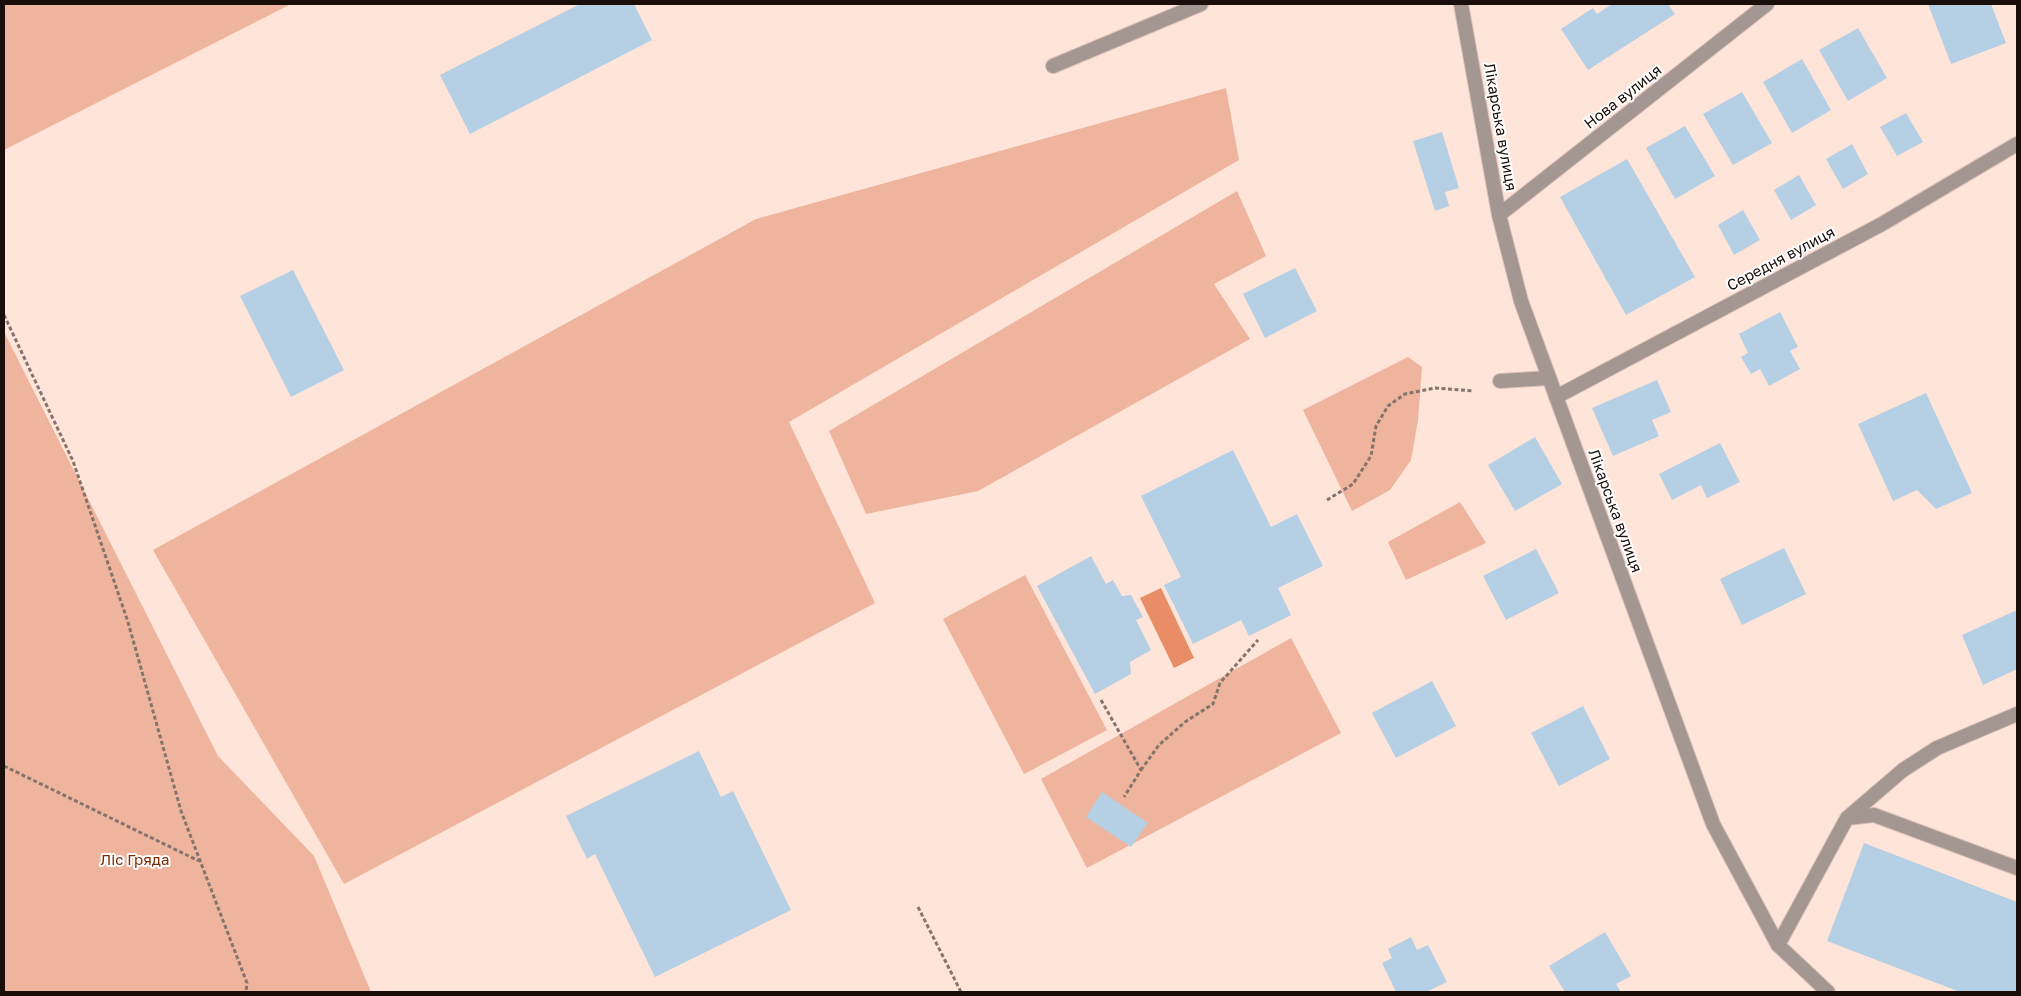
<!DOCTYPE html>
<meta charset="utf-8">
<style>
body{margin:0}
#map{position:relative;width:2021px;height:996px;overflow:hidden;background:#ffe4d9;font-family:"Golos Text",sans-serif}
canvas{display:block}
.frame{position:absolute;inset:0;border:5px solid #190e0a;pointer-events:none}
</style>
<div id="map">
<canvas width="2021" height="996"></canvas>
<div class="frame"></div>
</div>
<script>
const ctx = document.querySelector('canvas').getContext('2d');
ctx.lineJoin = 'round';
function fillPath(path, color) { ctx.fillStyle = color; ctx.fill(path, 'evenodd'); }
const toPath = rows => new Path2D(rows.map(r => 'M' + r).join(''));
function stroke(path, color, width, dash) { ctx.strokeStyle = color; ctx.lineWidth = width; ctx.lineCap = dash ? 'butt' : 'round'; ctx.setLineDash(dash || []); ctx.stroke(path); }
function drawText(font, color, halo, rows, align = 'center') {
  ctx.font = font + ' "Golos Text",sans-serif'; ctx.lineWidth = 4; ctx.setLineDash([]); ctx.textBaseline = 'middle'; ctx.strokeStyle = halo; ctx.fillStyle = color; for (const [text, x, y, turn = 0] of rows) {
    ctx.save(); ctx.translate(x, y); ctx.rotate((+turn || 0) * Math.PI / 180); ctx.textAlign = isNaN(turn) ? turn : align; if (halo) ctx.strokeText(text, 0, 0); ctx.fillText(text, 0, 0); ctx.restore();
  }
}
const green = toPath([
 [4,4,291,4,4,150],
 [1226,88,1239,160,789,422,875,603,344,884,153,550,756,219],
 [1237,191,1266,256,1214,284,1250,339,978,491,866,514,829,431],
 [4,332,218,756,314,856,371,992,4,992],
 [1408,357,1422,367,1418,420,1411,460,1390,490,1352,511,1303,410],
 [1460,502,1486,543,1406,580,1388,542],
 [1025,575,1107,730,1024,774,943,619],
 [1291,638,1341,733,1087,868,1041,779]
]);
const water = toPath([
 [1161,588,1194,658,1174,668,1140,598]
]);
const building = toPath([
 [580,4,634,4,652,40,470,134,440,75],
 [1612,4,1668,4,1675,14,1588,70,1561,29,1593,8,1597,14],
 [1928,4,1991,4,2006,43,1951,64],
 [1858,28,1887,78,1848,101,1819,50],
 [1802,59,1831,110,1792,133,1763,82],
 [1742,92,1772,143,1733,165,1703,114],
 [1906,113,1923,142,1897,156,1880,127],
 [1685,126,1715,176,1675,199,1646,148],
 [1442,132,1459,188,1445,192,1449,206,1435,211,1413,141],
 [1852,144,1868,174,1843,189,1826,159],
 [1627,159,1695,277,1626,315,1560,197],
 [1799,175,1816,205,1791,220,1774,190],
 [1743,210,1760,240,1734,255,1718,225],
 [1295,268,1317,311,1265,338,1243,294],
 [293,270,344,370,291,397,240,296],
 [1780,312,1798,347,1790,351,1800,369,1769,386,1760,369,1751,374,1741,357,1748,353,1739,334],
 [1657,380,1671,412,1652,420,1659,436,1613,456,1592,408],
 [1926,393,1972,493,1936,509,1917,490,1893,501,1858,424],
 [1535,437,1562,484,1515,511,1488,465],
 [1720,443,1740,482,1707,498,1701,485,1672,500,1659,474],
 [1233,450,1271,527,1297,514,1323,566,1278,588,1291,615,1249,636,1241,620,1193,644,1164,585,1181,577,1141,496],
 [1784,548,1806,594,1742,625,1720,579],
 [1536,549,1559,593,1506,620,1483,576],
 [1091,556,1106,584,1113,580,1122,596,1131,595,1143,617,1136,620,1151,650,1130,662,1131,674,1095,694,1037,586],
 [2017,610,2017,669,1983,685,1962,635],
 [1432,681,1456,726,1396,758,1372,713],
 [1583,706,1610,759,1559,786,1531,733],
 [699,751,721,797,733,791,791,910,655,977,595,854,587,859,566,816],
 [1102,792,1148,823,1131,847,1086,817],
 [1864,843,2017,902,2017,992,1960,992,1827,941],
 [1605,932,1631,976,1616,984,1621,992,1565,992,1549,966],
 [1411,937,1417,950,1428,945,1447,982,1426,992,1396,992,1382,963,1392,958,1388,949]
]);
const path = toPath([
 [4,315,73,461,128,622,181,811,247,983,246,992],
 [1327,500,1353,484,1371,456,1376,426,1388,406,1405,394,1435,388,1474,391],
 [1101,700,1141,770,1124,797],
 [4,766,199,861],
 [1141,770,1159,745,1185,722,1213,704,1220,683,1258,640],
 [918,907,961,992]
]);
const service = toPath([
 [1053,66,1201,4],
 [1500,381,1549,378],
 [1847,818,1874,815,2017,868],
 [1778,945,1847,818,1903,770,1937,748,2017,714]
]);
const minor = toPath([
 [1461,4,1499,215,1521,301,1713,824,1778,945,1828,992],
 [1499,215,1767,4],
 [1556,397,1882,224,2017,144]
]);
const streetNames = [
 ["Нова вулиця",1623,97,-38],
 ["Лікарська вулиця",1500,127,80],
 ["Середня вулиця",1781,259,-28],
 ["Лікарська вулиця",1615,511,70]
];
const parkNames = [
 ["Ліс Гряда",135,860]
];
fillPath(green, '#eeb49d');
fillPath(water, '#e98d67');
fillPath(building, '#b5cfe4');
stroke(service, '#dac2b8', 16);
stroke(minor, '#dac2b8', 16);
stroke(path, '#86746c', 3, [4, 2.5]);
stroke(service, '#a49690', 14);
stroke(minor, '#a49690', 14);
drawText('15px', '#190e0a', '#fff', streetNames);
drawText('15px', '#7c2b00', '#fff', parkNames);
</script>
